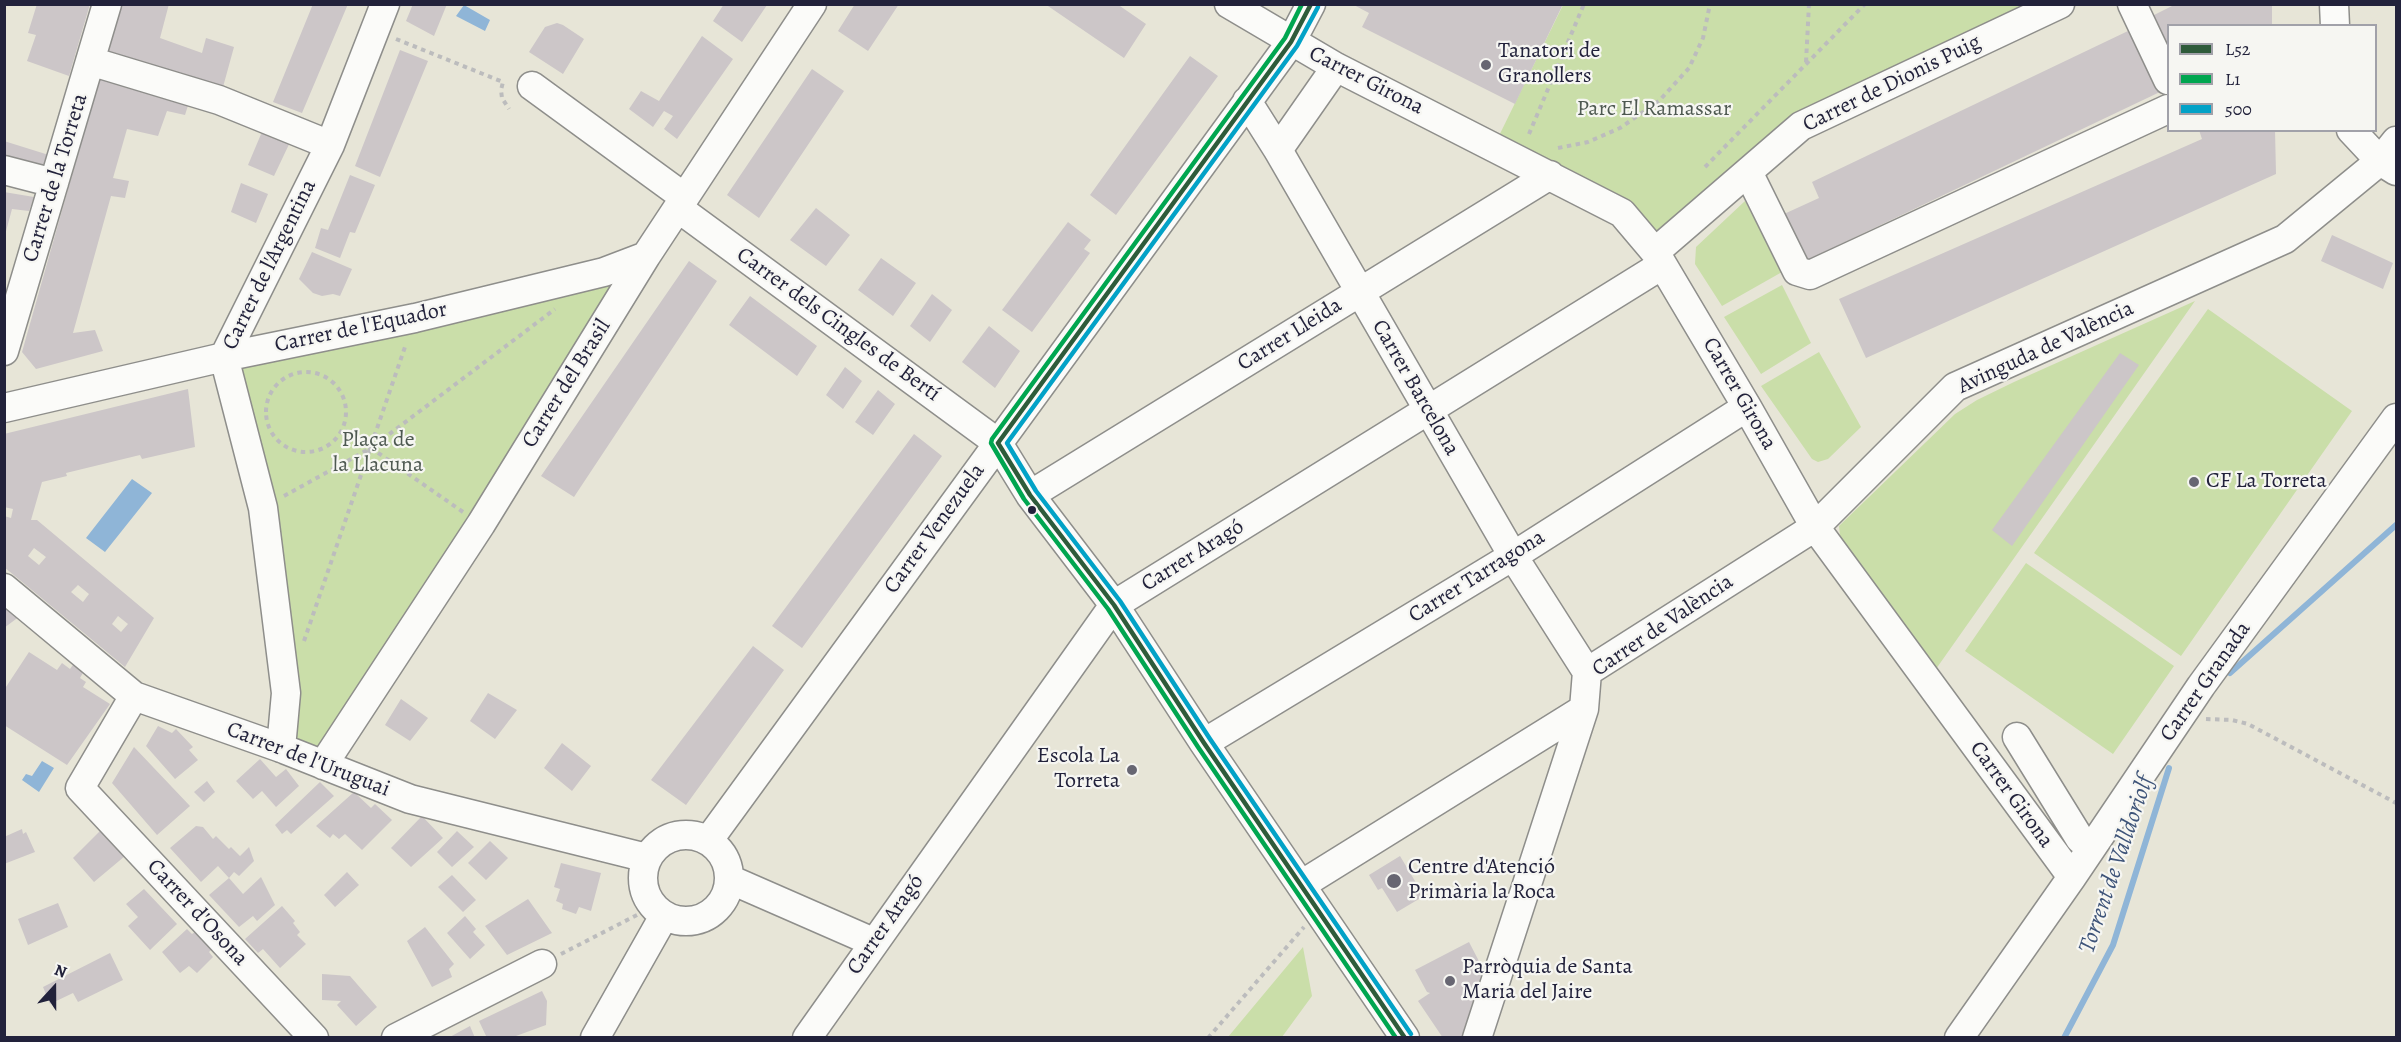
<!DOCTYPE html>
<meta charset="utf-8">
<style>
body{margin:0}
#map{position:relative;width:2401px;height:1042px;overflow:hidden;background:#e7e5d7;font-family:Alegreya,serif}
canvas{display:block}
.frame{position:absolute;inset:0;border:6px solid #22223b;pointer-events:none}
.legend{position:absolute;left:2167px;top:24px;width:210px;height:108px;box-sizing:border-box;background:#f6f6f2;border:2px solid #a1a1a9;margin:0;padding:8px 10px;list-style:none;font-size:18px;color:#22223b}
.legend li{display:flex;align-items:center;gap:12px;height:30px}
.legend b{width:30px;border:2px solid #a1a1a9}
.north{position:absolute;left:24px;top:958px;width:60px;height:60px;-webkit-text-stroke:4px #f6f6f2;paint-order:stroke;rotate:21deg;font-size:16px;font-weight:700;line-height:24px;text-align:center;color:#22223b}
.north::after{content:'';display:block;margin:auto;width:21px;height:27px;background:#22223b;clip-path:polygon(50% 0,100% 100%,50% 72%,0 100%)}
</style>
<div id="map">
<canvas width="2401" height="1042"></canvas>
<div class="frame"></div>
<ul class="legend">
<li><b style="height:8px;background:#2e5b3a"></b>L52</li>
<li><b style="height:8px;background:#00a650"></b>L1</li>
<li><b style="height:8px;background:#02a2c7"></b>500</li>
</ul>
<div class="north">N</div>
</div>
<script>
const ctx = document.querySelector('canvas').getContext('2d');
ctx.lineJoin = 'round';
function fillPath(path, color) { ctx.fillStyle = color; ctx.fill(path, 'evenodd'); }
const toPath = rows => new Path2D(rows.map(r => 'M' + r).join(''));
function stroke(path, color, width, dash) { ctx.strokeStyle = color; ctx.lineWidth = width; ctx.lineCap = dash ? 'butt' : 'round'; ctx.setLineDash(dash || []); ctx.stroke(path); }
function drawText(font, color, halo, rows, align = 'center') {
  ctx.font = font + ' Alegreya,serif'; ctx.lineWidth = 4.5; ctx.setLineDash([]); ctx.textBaseline = 'middle'; ctx.strokeStyle = halo; ctx.fillStyle = color; for (const [text, x, y, turn = 0] of rows) {
    ctx.save(); ctx.translate(x, y); ctx.rotate((+turn || 0) * Math.PI / 180); ctx.textAlign = isNaN(turn) ? turn : align; if (halo) ctx.strokeText(text, 0, 0); ctx.fillText(text, 0, 0); ctx.restore();
  }
}
const green = toPath([
 [1563,5,2060,5,1801,126,1655,252,1622,213,1494,146],
 [1745,201,1782,272,1722,306,1695,264,1696,247],
 [646,256,323,765,281,748,286,693,224,357],
 [1782,285,1811,343,1761,374,1724,317],
 [2195,301,1936,669,1840,536,1839,526,1955,414,1977,400,2014,382],
 [2208,309,2352,411,2181,656,2034,553],
 [1819,352,1861,427,1828,459,1818,462,1812,459,1761,386],
 [2026,563,2174,666,2113,754,1965,651],
 [1303,947,1312,996,1282,1037,1228,1037]
]);
const water = toPath([
 [464,5,490,20,485,31,456,16],
 [132,479,152,493,105,552,86,538],
 [42,761,54,768,39,792,22,780,26,774,32,776]
]);
const stream = toPath([
 [2230,673,2396,525],
 [2064,1038,2113,945,2169,768]
]);
const building = toPath([
 [37,4,90,4,69,76,27,61,36,35,28,33],
 [120,4,169,4,160,38,202,53,206,38,234,47,223,87,106,53],
 [313,4,348,4,302,113,273,102],
 [413,4,447,4,434,36,406,21],
 [724,4,766,4,767,5,742,42,713,21],
 [855,4,899,4,868,51,838,31],
 [1045,4,1117,4,1146,24,1124,58],
 [1352,4,1563,4,1515,104,1362,27,1369,13],
 [2176,4,2272,4,2272,26,2168,26,2168,60,2150,17],
 [557,23,563,25,584,39,563,74,529,52,545,27],
 [2128,31,2162,91,1805,261,1784,214,1819,198,1812,182],
 [702,36,733,59,677,139,664,129,673,116,664,111,653,127,629,109,641,91,659,101],
 [400,50,428,61,380,177,355,166],
 [1190,56,1218,76,1116,215,1090,195],
 [102,69,191,96,185,115,167,111,158,136,127,129,113,178,129,181,125,198,111,196,73,333,95,330,103,351,36,369,22,352],
 [812,69,844,91,759,218,727,195],
 [264,127,292,138,274,176,248,165],
 [2199,130,2275,130,2276,174,1866,358,1839,299,2202,139],
 [4,141,52,156,44,181,4,170],
 [350,175,375,185,355,233,350,232,340,258,315,248,321,228,328,230],
 [241,183,268,194,256,223,231,212],
 [4,192,34,197,29,211,12,209,5,235],
 [816,208,850,235,826,266,790,240],
 [1068,222,1091,240,1084,249,1090,253,1032,332,1002,310],
 [2332,235,2393,263,2383,289,2321,261],
 [312,252,352,269,340,296,333,294,322,296,313,293,299,279],
 [881,258,916,283,893,316,858,290],
 [689,261,717,281,574,497,541,476],
 [932,294,952,310,930,342,910,326],
 [750,296,817,346,797,376,729,325],
 [989,326,1020,351,995,388,962,362],
 [2120,353,2139,365,2012,546,1992,530],
 [845,367,862,381,843,409,826,395],
 [188,389,195,447,142,459,140,455,66,473,67,476,42,482,31,520,37,520,154,618,125,667,4,567,4,516,11,518,13,509,4,507,4,434],
 [34,548,46,557,39,565,28,556],
 [78,585,89,594,83,602,71,592],
 [118,616,128,624,121,632,112,624],
 [878,390,895,404,873,435,855,422],
 [914,434,942,456,802,648,772,626],
 [4,602,20,616,4,628],
 [753,646,784,670,686,805,651,780],
 [29,652,57,670,62,663,70,669,75,662,85,669,80,678,86,682,83,687,110,704,67,765,4,725,4,690],
 [488,693,517,710,495,739,470,721],
 [401,699,428,718,410,741,385,725],
 [158,726,172,733,176,729,193,747,189,750,198,760,175,779,146,746],
 [562,743,591,766,572,791,544,768],
 [134,747,190,806,157,835,112,783],
 [260,759,276,777,286,769,299,786,276,807,262,791,253,799,236,781],
 [207,781,215,792,204,802,194,792],
 [320,782,334,796,291,834,287,830,282,834,275,825],
 [354,792,371,808,375,804,392,820,362,850,345,834,339,839,333,834,330,838,316,826],
 [422,816,443,838,411,867,391,848],
 [196,826,203,827,213,839,216,836,229,849,231,847,240,856,249,847,254,861,239,876,234,872,229,878,218,866,201,882,170,848],
 [22,829,23,834,26,832,35,852,4,864,4,837],
 [102,829,125,856,94,882,73,858],
 [457,831,474,847,452,867,437,852],
 [490,841,508,858,486,880,468,863],
 [1400,856,1424,896,1397,912,1382,888,1378,890,1369,875],
 [561,863,601,873,591,911,579,907,576,914,562,909,563,904,556,901,560,889,554,887],
 [347,872,359,885,335,907,324,895],
 [452,875,476,900,463,912,438,887],
 [261,877,275,905,257,921,253,916,239,927,209,895,229,878,243,894],
 [144,889,177,924,150,950,128,926,138,917,126,904],
 [528,899,552,933,507,955,485,926],
 [58,903,68,927,28,945,18,919],
 [282,906,295,921,293,923,300,932,297,935,306,944,280,968,263,949,258,953,245,939],
 [465,916,476,929,473,932,485,945,470,959,447,933],
 [425,927,454,964,449,969,452,977,432,987,407,941],
 [187,929,192,934,195,932,211,950,209,952,213,957,197,973,189,966,180,973,162,952],
 [1469,942,1483,969,1462,1038,1443,1038,1418,1001,1430,993,1427,992,1415,970],
 [110,953,123,980,78,1002,73,993,50,1004,43,987],
 [322,974,350,976,377,1007,356,1026,337,1005,341,1001,322,1000],
 [542,991,547,1001,546,1025,516,1036,517,1038,487,1038,479,1021],
 [470,1026,475,1038,448,1038]
]);
const path = toPath([
 [396,39,503,82,501,90,502,98,509,109],
 [1806,62,1809,4],
 [1529,134,1584,4],
 [1558,148,1588,142,1620,128,1659,101,1689,68,1703,38,1710,4],
 [1705,167,1865,4],
 '266 412a40 40 0 1 1 80 0a40 40 0 1 1-80 0Z',
 [284,496,371,448,342,429],
 [463,512,371,448,555,309],
 [304,641,406,344],
 [2206,719,2232,720,2248,724,2396,803],
 [561,954,637,915],
 [1208,1038,1304,927]
]);
const minor = toPath([
 [1229,4,1336,67,1622,213,1655,252,1747,407,1815,527,2072,877],
 [2132,4,2168,80],
 [2334,4,2335,26],
 [90,61,219,100,330,145],
 [532,86,684,197],
 [1247,101,1278,150,1513,556,1587,672],
 [2351,130,2380,161,2396,171],
 [1278,150,1336,67],
 [4,170,54,183],
 [1748,172,1797,271,1810,275,2168,109],
 [678,208,998,443,1030,495,1114,605,1204,743,1405,1038],
 [1655,252,1801,126,2060,4],
 [4,351,107,4],
 [4,408,224,357,415,318,604,272,646,256],
 [1030,495,1550,175],
 [4,588,134,696,281,748,410,799,647,858],
 [1587,672,1815,527,1955,387,2285,239,2380,161,2396,141],
 [134,696,80,788,314,1038],
 [2017,737,2080,839,2091,848],
 [1204,743,1513,556,1747,407],
 [281,748,286,693,263,508,224,357,330,145,385,4],
 [323,765,481,524,646,256,812,4],
 '643 878a43 43 0 1 1 86 0a43 43 0 1 1-86 0Z',
 [708,841,1291,42,1311,4],
 [729,879,873,942],
 [1301,885,1584,709],
 [396,1038,542,964],
 [595,1038,664,916],
 [807,1038,1114,605,1662,265],
 [1477,1038,1584,709,1587,672],
 [1959,1038,2072,877,2201,686,2396,418]
]);
const bus1 = toPath([
 [998,443,1030,495,1114,605,1204,743,1405,1038],
 [998,443,1291,42,1311,4]
]);
const bus2 = toPath([
 [1302,4,1285,38,992,439,991,443,1024,499,1108,609,1198,747,1396,1038]
]);
const bus3 = toPath([
 [1318,7,1297,46,1007,443,1036,491,1120,601,1210,739,1411,1034]
]);
const markers = [
 [1486,65,6,"#676672"],
 [2194,482,6,"#676672"],
 [1032,510,5,"#22223b"],
 [1132,770,6,"#676672"],
 [1394,881,8,"#676672"],
 [1450,981,6,"#676672"]
];
const poiNames = [
 ["Tanatori de",1498,52],
 ["Granollers",1498,77],
 ["CF La Torreta",2206,482],
 ["Escola La",1120,757,"right"],
 ["Torreta",1120,782,"right"],
 ["Centre d'Atenció",1408,868],
 ["Primària la Roca",1408,893],
 ["Parròquia de Santa",1462,968],
 ["Maria del Jaire",1462,993]
];
const streetNames = [
 ["Carrer Girona",1366,81,27],
 ["Carrer de Dionis Puig",1892,84,-26],
 ["Carrer de la Torreta",56,178,-73],
 ["Carrer de l'Argentina",270,265,-64],
 ["Carrer dels Cingles de Bertí",838,325,36],
 ["Carrer de l'Equador",361,328,-12],
 ["Carrer Lleida",1290,335,-32],
 ["Avinguda de València",2046,348,-25],
 ["Carrer del Brasil",567,384,-58],
 ["Carrer Barcelona",1415,388,60],
 ["Carrer Girona",1739,394,60],
 ["Carrer Venezuela",935,529,-54],
 ["Carrer Aragó",1193,556,-32],
 ["Carrer Tarragona",1477,577,-32],
 ["Carrer de València",1663,626,-34],
 ["Carrer Granada",2206,682,-55],
 ["Carrer de l'Uruguai",308,760,21],
 ["Carrer Girona",2011,795,54],
 ["Carrer d'Osona",197,913,47],
 ["Carrer Aragó",886,925,-55]
];
const parkNames = [
 ["Parc El Ramassar",1654,110],
 ["Plaça de",378,441],
 ["la Llacuna",378,466]
];
const waterNames = [
 ["Torrent de Valldoriolf",2117,865,-71]
];
fillPath(green, '#cadea9');
fillPath(water, '#8fb5d7');
stroke(stream, '#8fb5d7', 6);
fillPath(building, '#ccc6c8');
stroke(minor, '#8e8e8b', 31);
stroke(path, '#bcbcbd', 4, [4.5, 4.5]);
stroke(minor, '#fbfbf9', 28);
stroke(bus1, '#2e5b3a', 4.5);
stroke(bus2, '#00a650', 4.5);
stroke(bus3, '#02a2c7', 4.5);
for (const [x, y, r, color] of markers) { const dot = new Path2D(); dot.arc(x, y, r, 0, 2 * Math.PI); ctx.fillStyle = color; ctx.fill(dot); stroke(dot, '#f6f6f2', 2); }
drawText('22px', '#22223b', '#f6f6f2', poiNames, 'left');
drawText('22px', '#22223b', '#f6f6f2', streetNames);
drawText('22px', '#4e5951', '#f6f6f2', parkNames);
drawText('italic 24px', '#3e5479', '#f6f6f2', waterNames);
</script>
